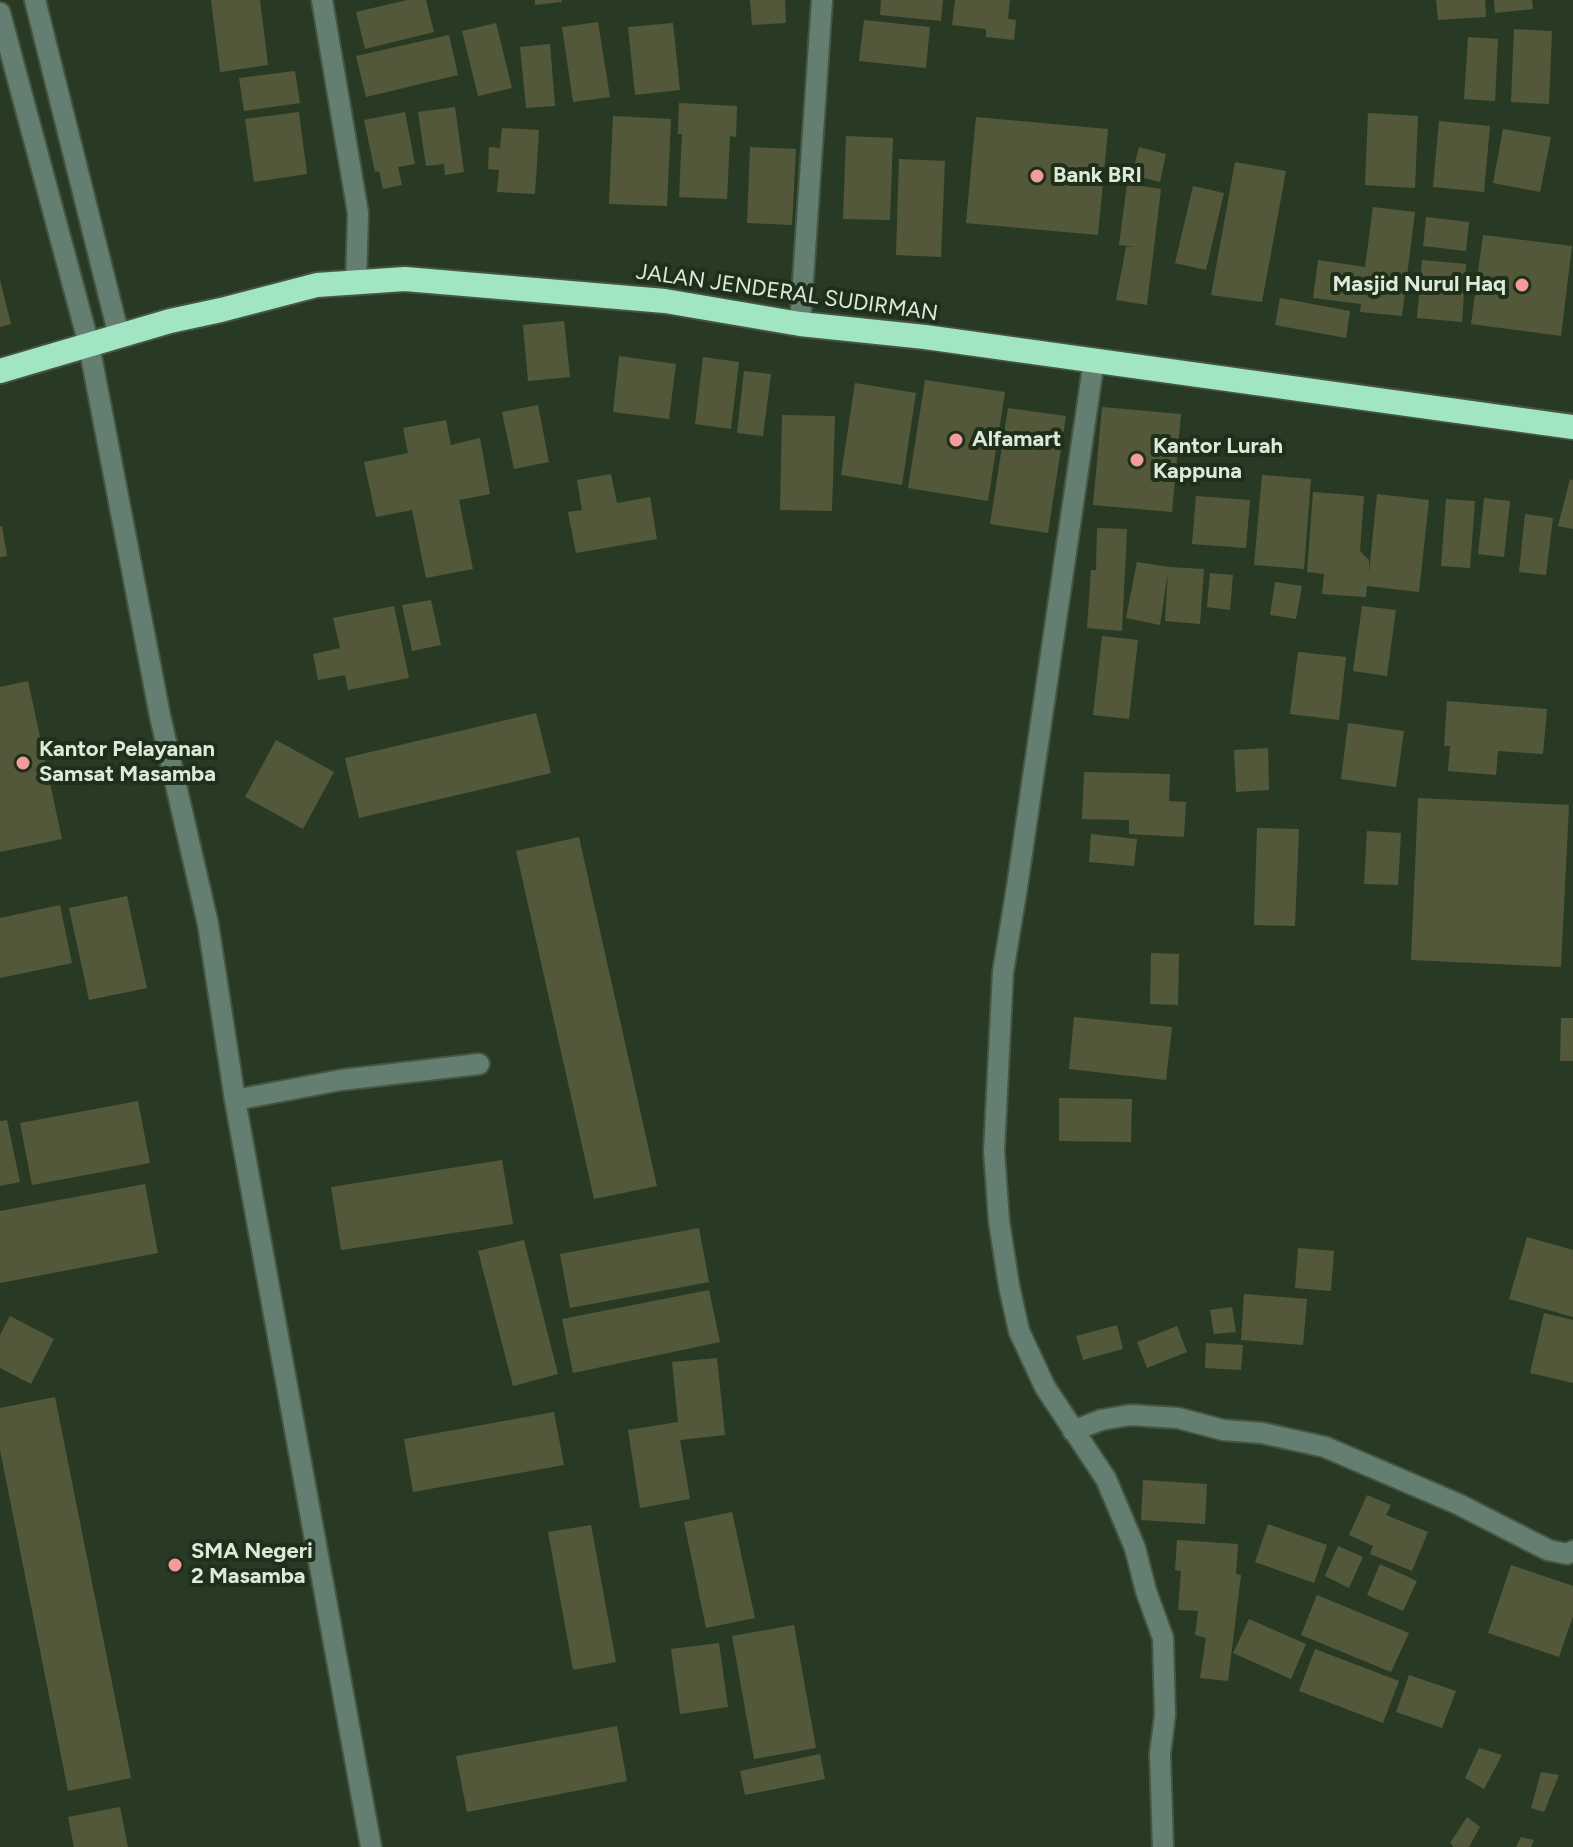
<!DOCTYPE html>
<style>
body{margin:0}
canvas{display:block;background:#283a23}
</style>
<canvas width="1573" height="1847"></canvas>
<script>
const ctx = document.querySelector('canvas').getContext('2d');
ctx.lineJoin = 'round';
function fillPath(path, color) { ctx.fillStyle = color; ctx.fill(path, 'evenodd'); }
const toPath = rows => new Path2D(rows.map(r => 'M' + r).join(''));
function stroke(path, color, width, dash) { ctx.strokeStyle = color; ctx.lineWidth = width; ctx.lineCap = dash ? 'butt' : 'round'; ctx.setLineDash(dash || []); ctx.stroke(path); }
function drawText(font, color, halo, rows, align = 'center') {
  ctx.font = font + ' Figtree,sans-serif'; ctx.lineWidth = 8; ctx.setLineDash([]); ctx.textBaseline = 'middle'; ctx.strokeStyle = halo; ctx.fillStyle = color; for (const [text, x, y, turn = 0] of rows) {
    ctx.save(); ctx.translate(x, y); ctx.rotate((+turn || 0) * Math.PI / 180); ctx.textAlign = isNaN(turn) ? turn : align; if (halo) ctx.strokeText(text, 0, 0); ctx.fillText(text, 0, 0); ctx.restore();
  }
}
const building = toPath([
 [211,0,260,0,268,65,220,72],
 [407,0,426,0,434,32,365,49,356,12],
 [535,0,562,0,562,2,535,5],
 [750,0,785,0,786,23,752,25],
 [881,0,943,0,941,21,880,15],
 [955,0,1010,0,1008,19,1016,20,1014,40,986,37,986,29,952,25],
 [1436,0,1485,0,1486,17,1438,20],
 [1494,0,1532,0,1533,9,1495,13],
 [864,20,930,27,926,68,859,61],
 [598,22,610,97,573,102,562,27],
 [496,23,512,88,478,96,462,31],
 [673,23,680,90,635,95,628,27],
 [1514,29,1552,31,1549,104,1511,102],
 [449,35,458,75,366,97,356,56],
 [1468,37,1498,39,1495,101,1464,99],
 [550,44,555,106,526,108,520,47],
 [295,71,300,103,244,111,239,78],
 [679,103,737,106,736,137,730,136,727,199,679,197,682,134,678,134],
 [455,107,464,172,445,175,444,164,426,166,418,112],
 [299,112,307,174,254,182,245,119],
 [405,112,415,164,398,167,402,185,383,189,379,171,375,172,364,120],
 [1368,113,1418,116,1415,188,1365,185],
 [613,116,671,119,667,206,609,204],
 [976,117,1108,129,1098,235,966,223],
 [1439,121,1490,126,1484,192,1433,187],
 [502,128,539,130,535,194,497,192,499,170,488,169,489,147,500,148],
 [1503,129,1551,137,1540,192,1493,183],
 [846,136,893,138,890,220,843,219],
 [750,147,796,149,792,225,747,223],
 [1139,147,1166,154,1160,182,1132,175],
 [899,159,945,161,941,257,896,255],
 [1235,162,1286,171,1262,302,1211,295],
 [1127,184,1161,189,1147,305,1116,300,1126,247,1135,247,1119,245],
 [1193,186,1224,193,1206,270,1175,263],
 [1373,207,1415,212,1402,316,1360,312,1361,304,1313,298,1318,260,1365,267],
 [1426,217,1469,222,1466,251,1423,246],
 [1483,235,1572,246,1561,336,1471,324],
 [1422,260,1466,264,1462,322,1417,318],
 [0,280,11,324,0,327],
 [1280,298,1350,311,1346,338,1275,325],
 [564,321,570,377,528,381,523,325],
 [619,356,676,364,669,419,613,412],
 [703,357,739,362,731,429,695,424],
 [744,371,771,374,763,436,737,433],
 [925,380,1005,392,988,501,908,488],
 [855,383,916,393,902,485,841,475],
 [538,405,549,462,514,469,502,412],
 [1102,407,1181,414,1172,512,1093,505],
 [1008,408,1066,416,1048,533,990,524],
 [782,415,835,416,832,511,780,510],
 [446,420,451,445,480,438,490,494,459,500,473,569,426,578,412,510,376,517,364,462,408,453,403,428],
 [611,474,617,503,650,497,657,539,576,553,568,512,582,510,577,480],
 [1262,475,1311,479,1304,569,1254,565],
 [1570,479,1573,480,1573,529,1558,526],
 [1313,492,1364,496,1360,551,1369,560,1369,573,1377,494,1429,500,1419,592,1367,586,1366,597,1322,594,1324,574,1307,572],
 [1196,496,1250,500,1246,548,1192,544],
 [1484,498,1510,501,1504,557,1478,554],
 [1446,499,1475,501,1470,568,1441,566],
 [1525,514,1553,518,1546,575,1519,572],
 [0,526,2,526,7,556,0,557],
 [1097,528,1127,529,1122,631,1087,628,1091,570,1096,570],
 [1137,562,1169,567,1204,569,1200,624,1165,621,1168,572,1160,625,1126,618],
 [1210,573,1233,575,1230,610,1207,607],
 [1275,582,1302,586,1296,619,1270,615],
 [431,600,441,645,412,651,402,605],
 [394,606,409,678,348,690,345,675,318,680,313,654,340,648,333,618],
 [1362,606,1396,610,1387,676,1353,671],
 [1102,636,1138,640,1129,719,1093,715],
 [1298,652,1346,657,1339,720,1290,714],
 [28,681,62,839,0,852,0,687],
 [1447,701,1547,709,1543,754,1498,751,1496,775,1448,771,1450,746,1444,746],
 [536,713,551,773,359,818,345,758],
 [1348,723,1404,731,1396,787,1341,779],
 [276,740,334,772,303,829,245,797],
 [1268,748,1269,790,1236,792,1234,750],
 [1084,772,1170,774,1169,801,1186,802,1184,837,1129,834,1129,820,1082,819],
 [1418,798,1569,805,1561,967,1411,960],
 [1257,828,1299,829,1295,926,1254,925],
 [1367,831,1401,833,1398,885,1364,884],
 [1091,834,1137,839,1134,866,1089,862],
 [579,837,657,1186,594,1199,516,851],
 [127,896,147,988,89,1000,69,908],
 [60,905,72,963,0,978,0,918],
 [1151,953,1179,954,1178,1005,1150,1004],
 [1074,1017,1172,1027,1166,1080,1069,1069],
 [1561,1018,1573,1018,1573,1061,1560,1061],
 [1059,1098,1132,1099,1131,1142,1059,1141],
 [138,1101,150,1163,32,1185,20,1123],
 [7,1120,20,1182,0,1186,0,1121],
 [502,1160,513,1224,341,1250,331,1187],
 [145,1184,158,1253,0,1283,0,1211],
 [699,1228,709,1282,570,1308,560,1254],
 [1527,1237,1573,1250,1573,1317,1509,1299],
 [524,1240,558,1374,513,1386,478,1251],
 [1298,1248,1334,1251,1331,1291,1295,1288],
 [709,1290,720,1342,573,1373,562,1319],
 [1244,1294,1307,1299,1303,1345,1241,1340],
 [1232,1307,1236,1332,1214,1334,1210,1310],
 [1544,1313,1573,1320,1573,1383,1530,1373],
 [10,1316,54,1339,31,1384,0,1368,0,1335],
 [1117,1325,1123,1349,1083,1360,1076,1336],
 [1177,1326,1187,1352,1147,1368,1137,1342],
 [1206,1343,1243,1345,1241,1370,1205,1368],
 [717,1358,725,1435,680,1440,690,1499,640,1508,628,1430,678,1422,672,1362],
 [55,1397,131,1778,68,1791,0,1450,0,1408],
 [554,1412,564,1465,413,1492,404,1439],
 [1143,1480,1207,1484,1205,1524,1141,1520],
 [1367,1495,1391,1505,1386,1515,1428,1532,1412,1571,1370,1554,1373,1546,1349,1535],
 [732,1512,755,1618,706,1628,684,1522],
 [1268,1524,1327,1545,1314,1583,1255,1562],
 [591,1525,616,1662,573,1670,548,1532],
 [1177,1540,1238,1544,1236,1574,1241,1575,1228,1681,1200,1678,1206,1638,1195,1635,1198,1611,1178,1610,1181,1571,1175,1570],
 [1338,1546,1363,1557,1349,1588,1325,1576],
 [1380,1564,1417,1581,1403,1611,1367,1595],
 [1511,1565,1573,1586,1573,1616,1559,1657,1488,1633],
 [1317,1595,1409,1633,1391,1672,1301,1635],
 [1249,1619,1306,1644,1291,1679,1233,1653],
 [794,1625,816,1748,754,1759,732,1636],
 [719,1643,728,1707,680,1714,671,1649],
 [1315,1649,1399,1681,1383,1723,1299,1691],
 [1409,1675,1456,1691,1442,1728,1396,1712],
 [617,1726,627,1781,467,1812,456,1756],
 [1479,1748,1502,1755,1484,1789,1465,1778],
 [820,1754,825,1779,745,1795,740,1771],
 [1541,1772,1559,1775,1544,1812,1531,1808],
 [120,1807,128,1847,74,1847,68,1817],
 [1467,1817,1480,1827,1469,1847,1454,1847,1450,1843],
 [1521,1837,1534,1840,1531,1847,1516,1847]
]);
const minor = toPath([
 [35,0,119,336],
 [322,0,358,213,356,283],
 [0,13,89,345,160,716,208,924,235,1100,371,1847],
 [800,324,822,0],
 [1094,360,1017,887,1003,972,994,1151,999,1221,1009,1286,1019,1331,1045,1387,1106,1479,1135,1548,1146,1591,1163,1638,1165,1715,1160,1754,1163,1847],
 [235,1100,341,1080,479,1064],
 [1073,1431,1101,1420,1130,1415,1178,1418,1223,1430,1262,1433,1325,1447,1458,1504,1548,1550,1567,1554,1573,1551]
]);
const highway = toPath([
 [0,371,170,321,221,310,317,285,405,279,665,301,800,324,925,337,1573,427]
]);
const markers = [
 [1037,176,8,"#f59b9b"],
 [1522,285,8,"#f59b9b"],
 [956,440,8,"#f59b9b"],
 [1137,460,8,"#f59b9b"],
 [23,763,8,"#f59b9b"],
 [175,1565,8,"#f59b9b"]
];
const poiNames = [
 ["Bank BRI",1053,176],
 ["Masjid Nurul Haq",1506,285,"right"],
 ["Alfamart",972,440],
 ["Kantor Lurah",1153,447],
 ["Kappuna",1153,472],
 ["Kantor Pelayanan",39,750],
 ["Samsat Masamba",39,775],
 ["SMA Negeri",191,1552],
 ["2 Masamba",191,1577]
];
const streetNames = [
 ["JALAN JENDERAL SUDIRMAN",787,293,8]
];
fillPath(building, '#54583a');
stroke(minor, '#455640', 24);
stroke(highway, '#455640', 28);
stroke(minor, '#647e71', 20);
stroke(highway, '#a1e5c3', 24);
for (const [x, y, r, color] of markers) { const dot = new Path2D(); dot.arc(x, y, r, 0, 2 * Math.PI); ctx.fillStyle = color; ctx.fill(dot); stroke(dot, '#1e3019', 3); }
drawText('bold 22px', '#dde9da', '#1e3019', poiNames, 'left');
drawText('22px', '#dde9da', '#1e3019', streetNames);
</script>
